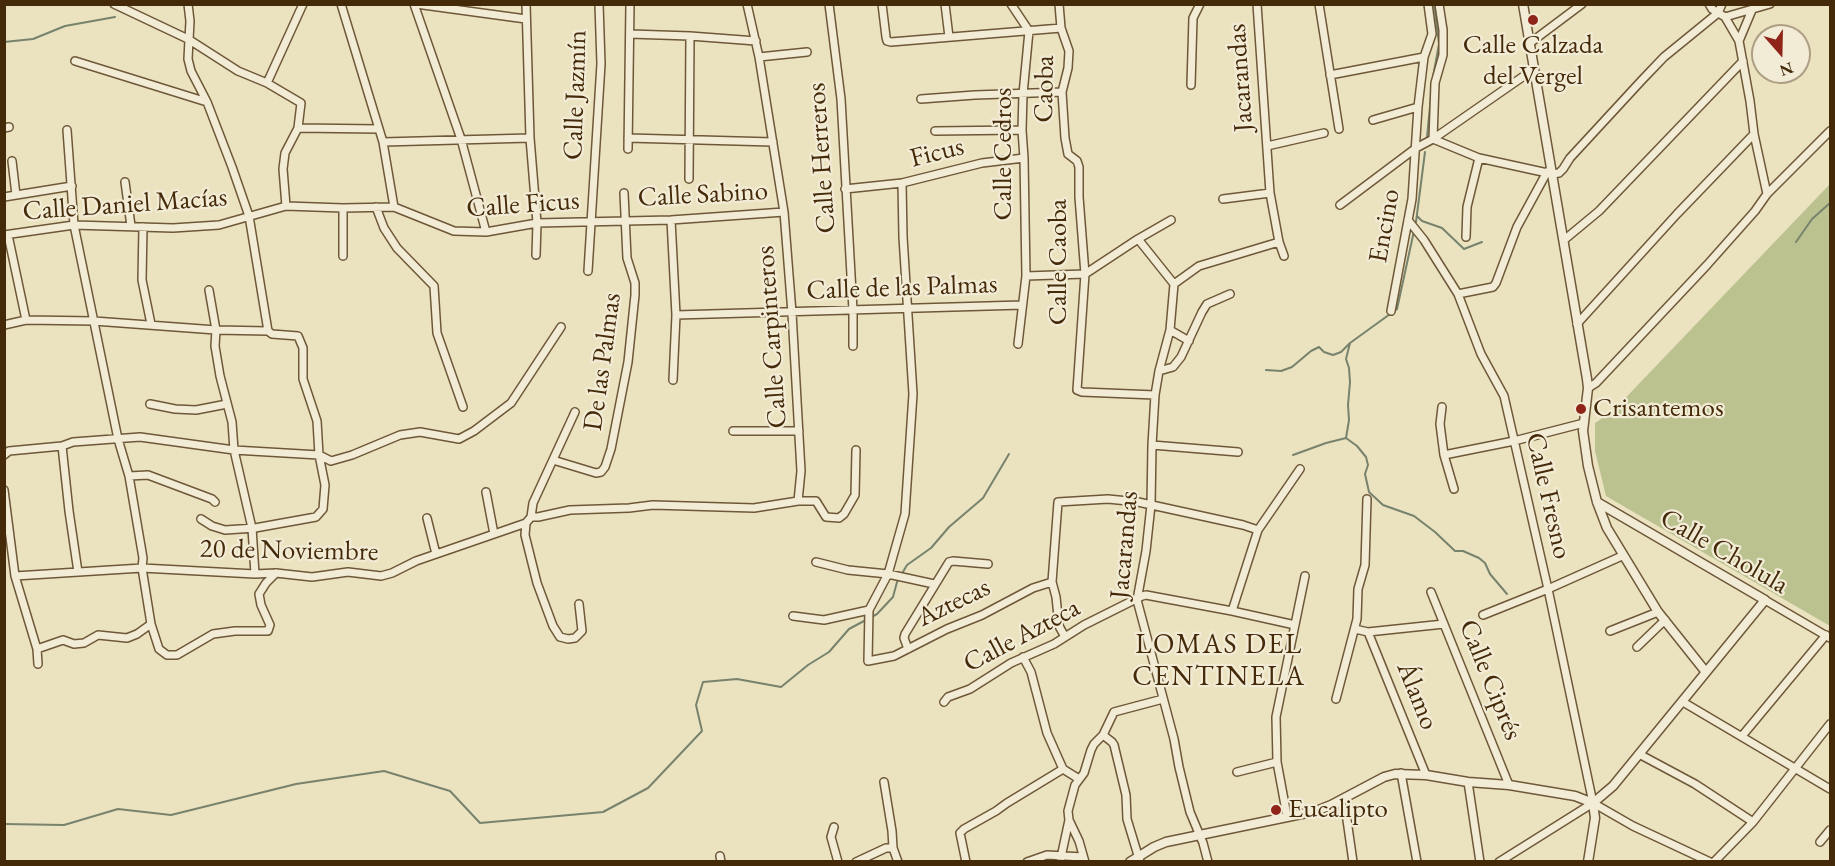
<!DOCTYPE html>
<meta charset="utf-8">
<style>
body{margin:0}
#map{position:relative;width:1835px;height:866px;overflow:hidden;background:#ebe2c0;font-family:"EB Garamond",serif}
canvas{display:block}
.frame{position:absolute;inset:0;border:6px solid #452a0a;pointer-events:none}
.north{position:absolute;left:1751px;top:24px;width:60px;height:60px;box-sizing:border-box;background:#f2ecd6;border:2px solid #ad9e84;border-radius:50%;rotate:160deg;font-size:16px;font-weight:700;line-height:24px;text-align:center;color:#452a0a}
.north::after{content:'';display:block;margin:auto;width:21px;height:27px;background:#8f2418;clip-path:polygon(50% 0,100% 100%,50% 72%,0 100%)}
</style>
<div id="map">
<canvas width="1835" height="866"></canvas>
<div class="frame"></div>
<div class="north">N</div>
</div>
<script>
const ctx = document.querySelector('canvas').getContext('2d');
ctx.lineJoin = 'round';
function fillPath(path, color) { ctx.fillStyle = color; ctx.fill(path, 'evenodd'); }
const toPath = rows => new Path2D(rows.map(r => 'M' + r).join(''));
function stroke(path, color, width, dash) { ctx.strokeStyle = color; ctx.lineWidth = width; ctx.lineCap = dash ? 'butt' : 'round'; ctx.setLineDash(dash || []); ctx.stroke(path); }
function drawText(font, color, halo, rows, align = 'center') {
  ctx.font = font + ' "EB Garamond",serif'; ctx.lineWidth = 4.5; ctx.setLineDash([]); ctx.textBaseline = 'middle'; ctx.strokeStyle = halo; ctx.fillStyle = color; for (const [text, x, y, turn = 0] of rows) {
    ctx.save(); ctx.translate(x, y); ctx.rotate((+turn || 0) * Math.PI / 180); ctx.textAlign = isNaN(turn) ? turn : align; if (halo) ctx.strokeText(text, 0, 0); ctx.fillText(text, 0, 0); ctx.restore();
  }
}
const green = toPath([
 [1830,184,1830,626,1606,496,1595,451,1595,423,1612,412]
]);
const stream = toPath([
 [4,42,33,39,65,26,115,17],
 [1433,77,1439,44,1434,4],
 [1427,137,1432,86],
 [1417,216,1422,221,1442,228,1464,249,1482,242],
 [1416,222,1425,152],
 [1796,242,1812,219,1830,203],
 [1350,343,1346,359,1349,368,1350,382,1348,405,1349,420,1346,438,1357,446,1366,457,1368,465,1365,474,1369,492,1383,505,1414,516,1435,532,1455,551,1463,551,1479,558,1485,563,1490,574,1507,594],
 [1266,370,1281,371,1292,367,1311,351,1319,347,1324,352,1333,355,1341,352,1350,343,1397,309,1414,231],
 [1293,455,1326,443,1346,438],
 [4,824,64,825,118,809,171,815,296,784,384,771,450,791,480,823,603,812,648,788,702,731,696,705,703,682,737,679,781,687,808,665,829,652,849,629,877,614,893,597,897,582,907,565,931,548,949,527,983,498,1009,454]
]);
const minor = toPath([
 [114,4,188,39,238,71,267,83,301,103,298,128,285,153,283,169,286,206],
 [188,4,190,21,188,59,191,71,207,102,232,167,249,216,268,331,272,334,298,336,303,348,303,379,317,421,319,455,325,485,323,509,316,517,255,528,225,530,212,526,201,519],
 [341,4,383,142,394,207],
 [414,4,461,139,486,232],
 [416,4,526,19],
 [526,4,530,138,537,223,536,255],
 [829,4,841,99,853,310,853,346],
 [882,4,886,37,887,41,891,42,1061,28],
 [945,4,949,37],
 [1011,4,1029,31,1023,94,1022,130,1024,158,1026,276,1018,344],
 [1059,4,1061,28,1069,51,1068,68,1062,92,1065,138,1068,154,1077,161,1079,167,1079,197,1085,274,1077,390,1082,392,1155,395],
 [1257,4,1270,193,1279,242,1284,256],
 [1319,4,1339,129],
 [1439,4,1443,30,1443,55,1435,83,1433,139,1479,158,1552,174,1559,173,1563,169,1570,158,1642,80,1664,57,1718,13,1722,4],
 [1709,4,1712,9,1725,17,1739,41,1750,101,1754,134,1767,194],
 [1725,17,1770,4],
 [630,34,690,36,756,41],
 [1739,41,1752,10],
 [1530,43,1582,4],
 [759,57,807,52],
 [75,61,207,102],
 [1330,75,1424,57],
 [267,83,303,4],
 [1191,85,1193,18,1200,4],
 [921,99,975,95,1062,92],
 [1373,120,1418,107],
 [4,128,9,127],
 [298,128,379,129],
 [67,130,74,225,118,439,129,476,143,558,142,568,151,624,159,649,167,655,177,655,213,634,235,631,268,631,270,625,261,605,259,594,266,583,276,573],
 [935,131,1022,130],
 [628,138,773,142],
 [383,142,530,138],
 [1267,146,1324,133],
 [628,149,630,4],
 [12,161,16,195],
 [689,179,690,36],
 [125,182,131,226],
 [902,183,903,237,913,394,905,514,888,574,869,610,868,661,894,656,947,629,982,615,1033,588,1052,582],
 [845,189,902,183,982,163,1024,158],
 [4,197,72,186],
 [1223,199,1270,193],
 [1340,205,1416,148,1433,139,1534,69],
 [376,207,384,228,397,248,434,286,437,333,463,407],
 [671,220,676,315,673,380],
 [1408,220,1424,240,1458,294,1481,354,1504,396,1548,589,1593,803],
 [143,227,142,280,151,324],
 [4,235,74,225,173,228,219,225,286,206,343,208,394,207,454,231,486,232,537,223,671,220,784,212],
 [8,235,26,320],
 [1466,237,1467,207,1479,158],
 [1138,239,1171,220],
 [1564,240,1599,211,1743,61],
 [343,256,343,208],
 [588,271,601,64,599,4],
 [1085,274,1138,239,1174,284],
 [1026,276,1085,274],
 [209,290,216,330,215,346,220,376,232,422,234,450,252,528,255,574],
 [1458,294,1493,287,1496,283,1517,227,1547,172],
 [1391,311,1412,199,1418,107,1424,57,1432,34,1428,4],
 [676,315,1022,305],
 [1577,324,1677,214,1754,134],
 [4,325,26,320,94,321,216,330,268,331],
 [1170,330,1189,341],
 [1159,371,1173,367,1181,357,1202,312,1207,304,1230,294],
 [1588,388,1596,383,1707,265,1755,211,1767,194,1830,131],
 [150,404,175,409,196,410,227,404],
 [1442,407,1440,424,1444,455,1454,489],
 [575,412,533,503,531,517,526,523,525,535,537,583,553,626,560,637,568,639,575,638,582,631,579,604],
 [733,431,799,431],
 [1152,445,1238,452],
 [62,446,69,511,78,572],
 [4,455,9,451,62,446,73,442,140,437,234,450,319,455,331,461,352,455,400,435,420,432,459,439,474,431,511,403,561,327],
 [1444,455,1514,441,1584,423],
 [553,460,596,473,601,472,605,467,611,449,628,362,635,295,635,283,627,258,624,193],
 [129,476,148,475,212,499,215,502],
 [4,490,15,576,37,649,38,664],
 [486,492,494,534],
 [798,501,816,501,826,517,839,518,844,514,855,495,856,450],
 [531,517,538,517,570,510,629,508,653,505,754,508,798,501,801,471,792,313,784,212,759,57,747,4],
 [427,518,436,554],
 [816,562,848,570,888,574,934,584],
 [15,576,142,568,255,574,276,573,312,577,348,572,381,576,392,573,416,561,526,523],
 [1431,592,1509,785],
 [1765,600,1830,638],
 [1232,611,1258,530,1300,469],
 [1483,615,1548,589,1622,556],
 [793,616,824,620,869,610],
 [1355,629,1368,632,1444,624],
 [1610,631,1658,612],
 [1368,632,1426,775],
 [1065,637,1059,626,1056,597,1052,582,1058,502,1108,499,1138,502,1243,525,1258,530],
 [1637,647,1665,620],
 [37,649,63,640,74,644,84,643,98,635,127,638,137,634,151,624],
 [908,649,904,638,905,634,949,562,953,561,988,564],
 [1023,657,1031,672,1047,733,1063,769,1079,779],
 [1336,699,1357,619,1358,589,1365,565,1367,499],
 [944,702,948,697,970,689,1011,663,1054,644,1084,625,1142,596,1146,595,1232,611,1295,625],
 [1683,702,1830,789],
 [1103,735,1112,742,1114,745,1126,795,1127,819,1140,862],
 [1742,736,1826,635],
 [1639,754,1695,784,1753,822],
 [1237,772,1277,762],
 [1401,773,1417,862],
 [884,782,892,831,893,848,898,862],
 [1468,782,1480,862],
 [1339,801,1346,813,1353,862],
 [1593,803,1633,826,1710,862],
 [1287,816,1277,762,1276,717,1305,576],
 [834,827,831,837,838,862],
 [1820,842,1830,830],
 [720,856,721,862],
 [856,862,886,848,893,848],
 [966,862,960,833,964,829,996,811,1007,803,1063,769],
 [1027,862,1047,855,1083,857],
 [1060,862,1069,820],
 [1085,862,1079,841,1069,820,1068,811,1075,785,1084,773,1091,750,1094,744,1103,735,1114,712,1163,699],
 [1208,862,1203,843,1190,812,1179,767,1174,739,1137,600,1146,551,1151,505,1152,445,1155,395,1159,371,1170,330,1174,284,1199,266,1279,242],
 [1499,862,1593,803],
 [1714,862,1753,822,1830,724]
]);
const tertiary = toPath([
 [1523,4,1587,379,1588,388,1583,431,1588,466,1597,502,1607,528,1658,612,1705,671],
 [1593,803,1613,786,1765,600,1597,502],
 [1130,862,1154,847,1166,842,1316,811,1331,805,1384,777,1395,774,1426,775,1468,782,1509,785,1575,796,1593,803],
 [1588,862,1595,818,1593,803]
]);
const markers = [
 [1533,20,6,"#8f2418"],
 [1581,409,6,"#8f2418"],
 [1276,810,6,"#8f2418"]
];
const poiNames = [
 ["Calle Calzada",1533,46,"center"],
 ["del Vergel",1533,77,"center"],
 ["Crisantemos",1593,409],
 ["Eucalipto",1288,810]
];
const streetNames = [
 ["Jacarandas",1241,78,-94],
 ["Caoba",1045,89,-89],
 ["Calle Jazmín",576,95,-88],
 ["Ficus",937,153,-14],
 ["Calle Cedros",1004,154,-90],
 ["Calle Herreros",822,158,-94],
 ["Calle Sabino",703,195,-3],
 ["Calle Daniel Macías",125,205,-4],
 ["Calle Ficus",523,205,-4],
 ["Encino",1385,226,-80],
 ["Calle Caoba",1059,262,-90],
 ["Calle de las Palmas",902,288,-2],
 ["Calle Carpinteros",772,337,-94],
 ["De las Palmas",603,362,-82],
 ["Calle Fresno",1548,496,77],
 ["Jacarandas",1125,545,-85],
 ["20 de Noviembre",289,551,1],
 ["Calle Cholula",1724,552,30],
 ["Aztecas",954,603,-26],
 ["Calle Azteca",1022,636,-28],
 ["Calle Ciprés",1490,680,68],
 ["Álamo",1417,696,68]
];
const neighbourhoodNames = [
 ["LOMAS DEL",1219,645],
 ["CENTINELA",1219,677]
];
fillPath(green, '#bbc290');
stroke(stream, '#77836c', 2);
stroke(minor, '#6e5838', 10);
stroke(tertiary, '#6e5838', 11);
stroke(minor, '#f2ecd6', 7);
stroke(tertiary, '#f2ecd6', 8);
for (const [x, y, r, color] of markers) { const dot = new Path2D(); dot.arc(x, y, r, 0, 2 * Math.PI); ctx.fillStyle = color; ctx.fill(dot); stroke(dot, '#f2ecd6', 2); }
drawText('27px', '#452a0a', '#f2ecd6', poiNames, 'left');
drawText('27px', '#452a0a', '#f2ecd6', streetNames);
ctx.letterSpacing = '1.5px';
drawText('28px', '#452a0a', '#f2ecd6', neighbourhoodNames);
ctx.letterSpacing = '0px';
</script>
